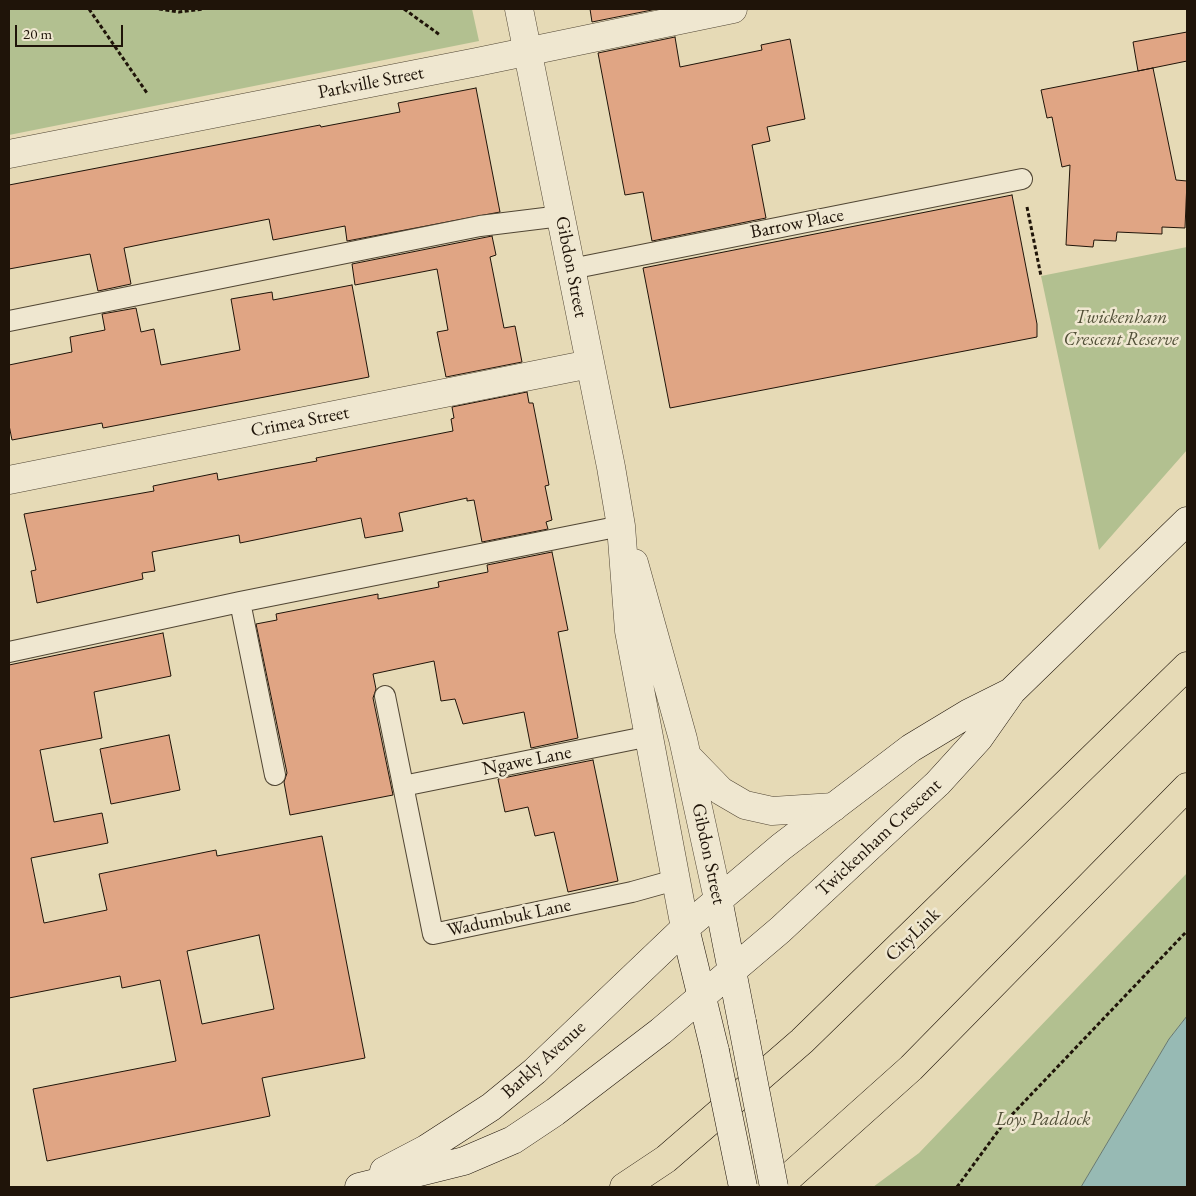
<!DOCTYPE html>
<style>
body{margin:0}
#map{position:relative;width:1196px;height:1196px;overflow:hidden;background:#e6dab6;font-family:"EB Garamond",serif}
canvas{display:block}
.frame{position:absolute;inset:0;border:10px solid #1f1409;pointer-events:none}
.scale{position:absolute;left:15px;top:25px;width:108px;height:22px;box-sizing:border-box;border:2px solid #1f1409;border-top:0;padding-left:6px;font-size:15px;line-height:18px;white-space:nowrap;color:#1f1409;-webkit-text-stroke:4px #efe7d0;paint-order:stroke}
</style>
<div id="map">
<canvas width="1196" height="1196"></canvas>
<div class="frame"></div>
<div class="scale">20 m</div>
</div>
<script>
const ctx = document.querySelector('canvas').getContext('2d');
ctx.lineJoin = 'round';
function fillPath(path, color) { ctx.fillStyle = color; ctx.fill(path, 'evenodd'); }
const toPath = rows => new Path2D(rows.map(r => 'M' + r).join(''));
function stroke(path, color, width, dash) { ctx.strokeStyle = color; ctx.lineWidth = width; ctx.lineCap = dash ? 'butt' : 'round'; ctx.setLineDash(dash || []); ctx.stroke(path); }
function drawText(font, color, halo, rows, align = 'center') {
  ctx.font = font + ' "EB Garamond",serif'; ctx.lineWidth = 5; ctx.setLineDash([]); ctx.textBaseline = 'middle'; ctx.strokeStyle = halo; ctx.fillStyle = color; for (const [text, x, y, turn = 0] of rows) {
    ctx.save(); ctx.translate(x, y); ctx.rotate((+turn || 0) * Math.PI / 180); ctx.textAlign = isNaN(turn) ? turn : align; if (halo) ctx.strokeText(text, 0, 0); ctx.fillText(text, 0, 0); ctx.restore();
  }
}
const green = toPath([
 [9,9,472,9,479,41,9,135],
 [1187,247,1187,450,1099,550,1041,276],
 [1187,873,1187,1016,1169,1039,1081,1187,873,1187,919,1153]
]);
const water = toPath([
 [1187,1016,1187,1187,1081,1187,1169,1039,1187,1016]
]);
const building = toPath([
 [590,9,657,9,592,22,590,9],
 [1187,32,1187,61,1138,71,1133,42,1187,32],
 [675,37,680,67,762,50,761,45,790,39,805,119,767,127,770,141,752,145,766,218,652,241,643,192,625,195,598,53,675,37],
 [1153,68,1176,180,1187,181,1185,228,1162,227,1162,234,1117,232,1116,241,1094,240,1093,247,1066,245,1070,165,1062,167,1052,117,1047,118,1041,90,1153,68],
 [476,88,500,212,347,241,345,226,273,240,269,219,158,241,124,248,131,284,98,291,90,254,9,269,9,185,320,125,321,127,400,112,398,103,476,88],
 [1012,195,1037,324,1037,337,670,408,643,268,1012,195],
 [492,236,496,255,490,257,504,328,515,326,522,362,446,377,437,332,448,330,437,269,355,285,352,264,492,236],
 [352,285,369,377,103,428,102,423,12,440,9,425,9,365,72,352,70,337,105,330,102,314,136,308,141,332,154,329,161,365,240,350,231,299,272,292,273,300,352,285],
 [527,392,529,403,533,403,549,485,545,486,552,520,546,522,548,529,482,542,474,500,467,501,467,498,399,513,403,531,365,538,361,518,240,543,239,535,152,552,155,571,142,573,143,579,37,603,31,571,36,570,24,514,154,491,153,486,217,473,218,480,274,469,317,461,316,458,453,431,451,419,454,418,452,407,527,392],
 [552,552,568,630,558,632,578,738,531,748,524,712,463,724,455,699,441,701,434,661,373,674,376,689,373,698,393,795,290,815,284,782,287,773,256,624,277,620,276,614,378,594,378,599,439,587,438,582,488,572,487,565,552,552],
 [163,633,171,676,94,692,102,738,40,750,54,822,102,813,108,843,31,858,44,923,107,910,99,874,216,850,217,856,322,836,365,1058,262,1078,270,1116,47,1161,33,1089,176,1061,160,980,122,988,120,976,9,998,9,665,163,633],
 [259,935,274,1009,202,1024,187,951,259,935],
 [169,735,180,790,111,804,100,749,169,735],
 [593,760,618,881,568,892,554,832,535,836,528,807,505,812,498,779,593,760]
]);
const path = toPath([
 [89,9,147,93],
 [159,9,179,12,203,9],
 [404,9,440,35],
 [1027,207,1041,276],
 [957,1187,1004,1123,1187,931]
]);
const lane = toPath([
 [571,269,1022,179],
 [9,321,480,226,561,216],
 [240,602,275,775],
 [9,652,240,602,621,526],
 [385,696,433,934,632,892,675,880],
 [403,786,650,736]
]);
const street = toPath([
 [519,9,611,467,621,526,629,631,685,928],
 [9,154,477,62,733,9],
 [9,480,590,364],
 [634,563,683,739,718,899],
 [688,757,721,791,745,805,772,811,834,807]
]);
const secondary = toPath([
 [718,899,742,1022],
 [685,928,715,1051],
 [384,1171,426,1149,491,1107,535,1071,685,928,781,847,911,748,969,713,1011,692],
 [359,1187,464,1161,513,1140,555,1112,661,1031,780,930,938,783,979,738,1012,691,1187,521]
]);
const highway = toPath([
 [624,1187,666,1159,802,1041,1187,666],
 [778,1187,911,1068,1187,787]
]);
const secondaryBridge = toPath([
 [742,1022,774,1187],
 [715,1051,743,1187]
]);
const streetNames = [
 ["Parkville Street",371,83,-11],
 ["Barrow Place",797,224,-11],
 ["Gibdon Street",571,267,79],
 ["Crimea Street",300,422,-11],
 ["Ngawe Lane",527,761,-11],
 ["Twickenham Crescent",879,838,-43],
 ["Gibdon Street",708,854,78],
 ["Wadumbuk Lane",509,918,-12],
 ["CityLink",913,935,-44],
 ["Barkly Avenue",544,1060,-42]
];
const parkNames = [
 ["Twickenham",1121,318],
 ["Crescent Reserve",1121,340],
 ["Loys Paddock",1043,1120]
];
fillPath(green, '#b2c090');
fillPath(water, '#97bab4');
stroke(water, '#677870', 1);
fillPath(building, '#e0a584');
stroke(building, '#1f1409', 1);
stroke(lane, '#514634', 22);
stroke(street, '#514634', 29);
stroke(secondary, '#1f1409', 29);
stroke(highway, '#1f1409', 29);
stroke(path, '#1f1409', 3, [4, 2.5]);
stroke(lane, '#efe7d0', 20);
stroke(street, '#efe7d0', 28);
stroke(secondary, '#efe7d0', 28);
stroke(highway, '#e6dab6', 28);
stroke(secondaryBridge, '#1f1409', 29, []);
stroke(secondaryBridge, '#efe7d0', 28);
drawText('19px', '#1f1409', '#efe7d0', streetNames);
drawText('italic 19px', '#525038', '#efe7d0', parkNames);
</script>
